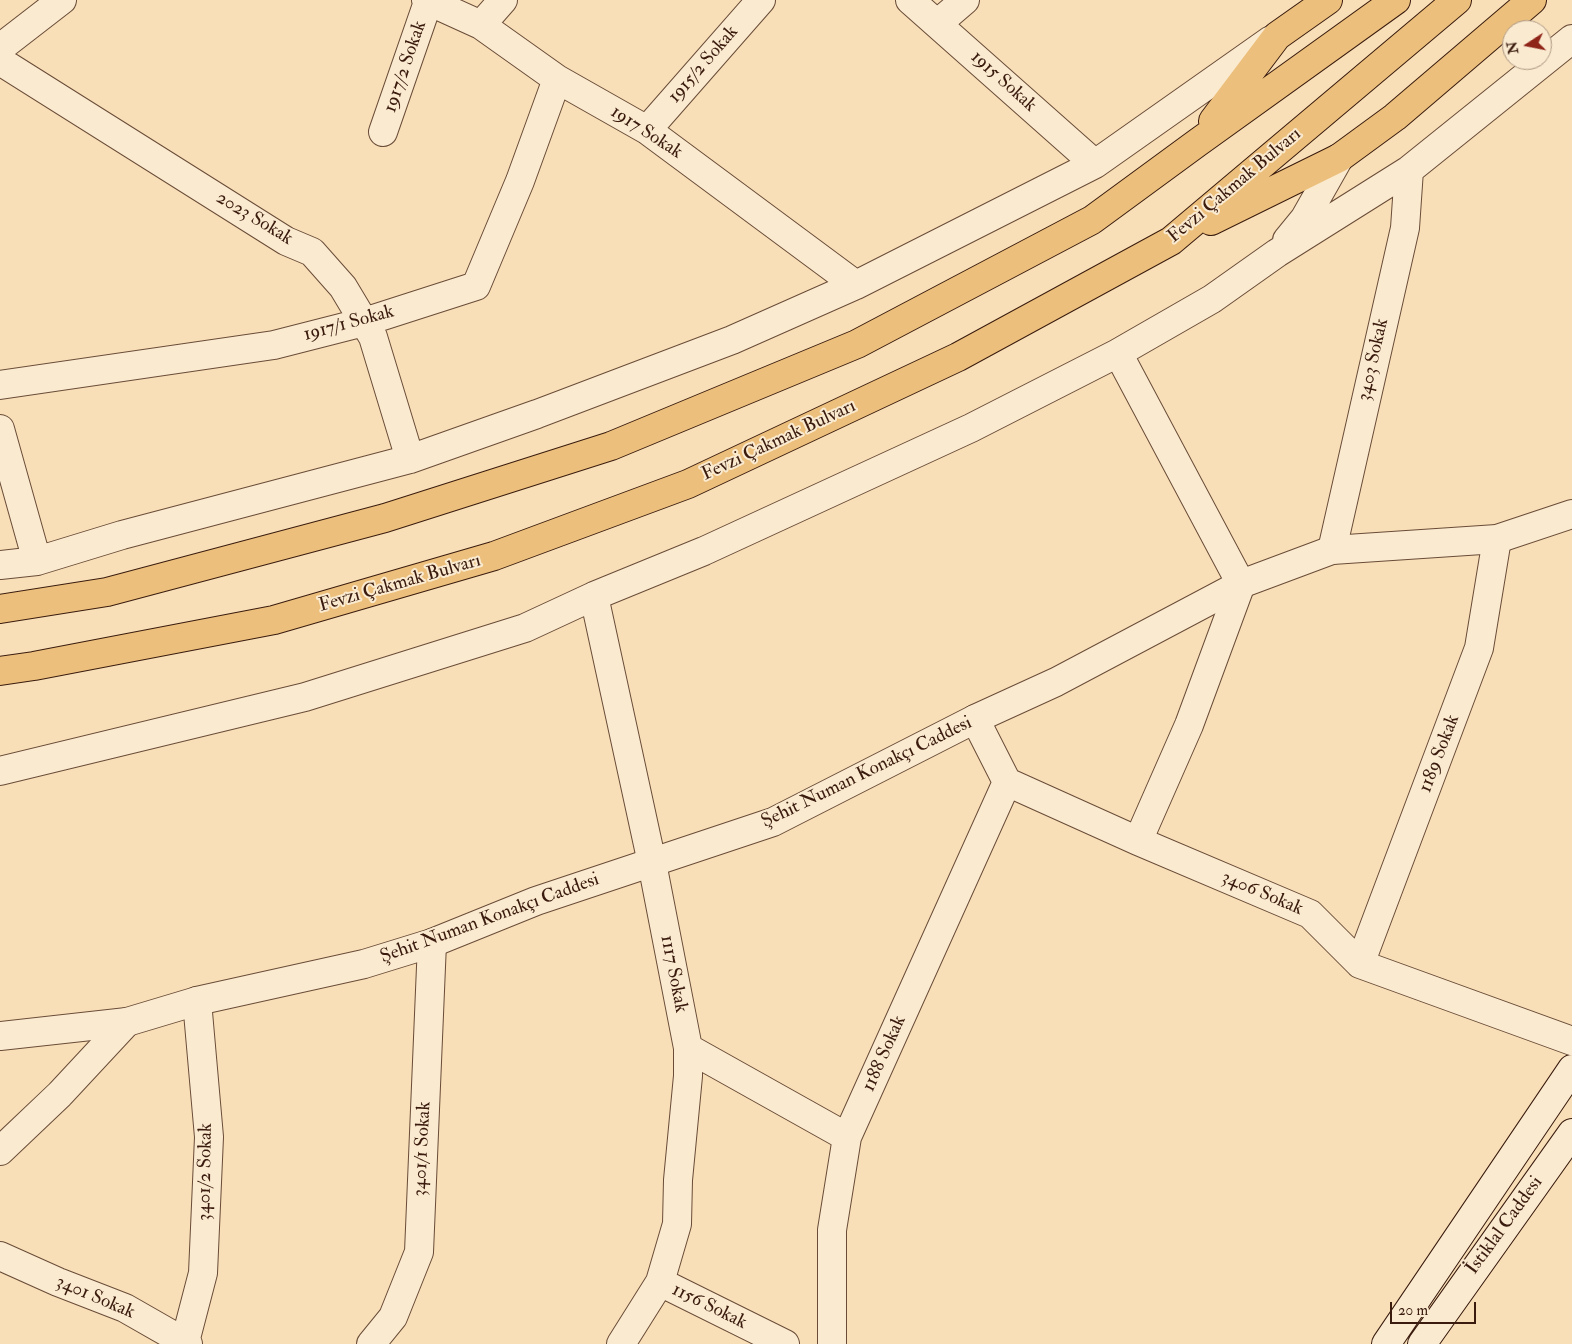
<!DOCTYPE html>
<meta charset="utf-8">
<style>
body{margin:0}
#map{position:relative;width:1572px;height:1344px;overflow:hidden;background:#f8dfb7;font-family:"IM FELL Double Pica",serif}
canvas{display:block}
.north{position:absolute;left:1502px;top:20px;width:50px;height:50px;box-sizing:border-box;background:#faead0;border:1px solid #ad9782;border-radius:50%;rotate:259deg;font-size:14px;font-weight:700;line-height:20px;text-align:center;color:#3a1b0e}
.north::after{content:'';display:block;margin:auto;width:18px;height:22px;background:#8f2418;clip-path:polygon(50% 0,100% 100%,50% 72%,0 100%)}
.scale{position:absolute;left:1390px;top:1302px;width:86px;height:22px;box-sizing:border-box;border:2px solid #3a1b0e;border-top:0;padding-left:6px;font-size:15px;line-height:18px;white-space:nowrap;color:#3a1b0e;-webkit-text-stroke:4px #faead0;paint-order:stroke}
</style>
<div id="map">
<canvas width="1572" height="1344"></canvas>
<div class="north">N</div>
<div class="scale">20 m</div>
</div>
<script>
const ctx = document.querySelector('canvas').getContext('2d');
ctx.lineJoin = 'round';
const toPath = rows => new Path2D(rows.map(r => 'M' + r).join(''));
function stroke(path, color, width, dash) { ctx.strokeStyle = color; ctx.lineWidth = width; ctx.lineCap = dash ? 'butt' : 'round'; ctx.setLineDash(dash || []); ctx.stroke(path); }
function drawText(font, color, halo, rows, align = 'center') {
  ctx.font = font + ' "IM FELL Double Pica",serif'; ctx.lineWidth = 4; ctx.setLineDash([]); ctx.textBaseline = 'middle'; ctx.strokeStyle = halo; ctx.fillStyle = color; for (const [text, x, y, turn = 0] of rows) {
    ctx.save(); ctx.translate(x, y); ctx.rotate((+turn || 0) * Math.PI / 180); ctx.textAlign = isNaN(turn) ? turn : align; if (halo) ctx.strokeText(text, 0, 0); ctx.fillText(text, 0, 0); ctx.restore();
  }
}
const minor = toPath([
 [426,0,481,25,557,79,647,130,856,285],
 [910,0,1095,164],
 [937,24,965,0],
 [481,25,503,0],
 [0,48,62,0],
 [0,61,286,241,312,252,343,287,373,337,410,459],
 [647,130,761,0],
 [383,132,428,2],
 [1287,240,1305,218,1339,158],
 [1118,353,1241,584,1189,725,1138,841],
 [0,385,274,345,364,322,476,286,520,181,557,79],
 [0,429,37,561],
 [1332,550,1405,228,1409,170],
 [0,565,37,561,122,535,410,459,537,414,732,340,856,285,1095,164,1271,40],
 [594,596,652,863,688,1048,688,1076,678,1180,677,1224,660,1282,621,1344],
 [975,719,1007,782,1138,841,1310,914,1360,964,1572,1041],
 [0,771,305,697,525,628,594,596,704,551,971,428,1118,353,1212,299,1277,253,1409,170,1572,39],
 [1360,964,1479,648,1497,539],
 [688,1048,847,1137],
 [0,1151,60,1094,127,1022],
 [0,1256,58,1282,125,1308,188,1344],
 [660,1282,785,1344],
 [185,1342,203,1273,209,1137,197,1001],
 [371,1344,393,1317,419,1252,432,943],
 [832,1344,832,1230,847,1137,1007,782]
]);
const tertiary = toPath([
 [0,1036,127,1022,197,1001,364,964,432,943,536,901,773,822,975,719,1056,682,1241,584,1332,550,1497,539,1572,514]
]);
const secondary = toPath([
 [1386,1344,1572,1069],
 [1422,1344,1572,1133]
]);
const primary = toPath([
 [1213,121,1277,36,1328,0],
 [1211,221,1339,158,1395,117,1532,0],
 [0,609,107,592,385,518,611,446,857,344,1092,220,1197,143,1396,0],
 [0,671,34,666,274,620,494,556,688,484,958,357,1171,241,1457,0]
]);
const streetNames = [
 ["1915/2 Sokak",704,65,-49],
 ["1917/2 Sokak",406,67,-71],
 ["1915 Sokak",1003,82,42],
 ["1917 Sokak",646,133,33],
 ["Fevzi Çakmak Bulvarı",1235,186,-40],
 ["2023 Sokak",254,219,31],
 ["1917/1 Sokak",349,324,-15],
 ["3403 Sokak",1374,360,-77],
 ["Fevzi Çakmak Bulvarı",779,441,-25],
 ["Fevzi Çakmak Bulvarı",400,584,-16],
 ["1189 Sokak",1440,754,-69],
 ["Şehit Numan Konakçı Caddesi",867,773,-26],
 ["3406 Sokak",1262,894,23],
 ["Şehit Numan Konakçı Caddesi",490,919,-20],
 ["1117 Sokak",673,974,79],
 ["1188 Sokak",885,1054,-66],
 ["3401/1 Sokak",423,1149,-87],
 ["3401/2 Sokak",206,1172,-89],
 ["İstiklal Caddesi",1505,1226,-54],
 ["3401 Sokak",95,1298,23],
 ["1156 Sokak",709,1307,26]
];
stroke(minor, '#6a4c38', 30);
stroke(tertiary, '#6a4c38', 30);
stroke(secondary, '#3a1b0e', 30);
stroke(primary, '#3a1b0e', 30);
stroke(minor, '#faead0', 28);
stroke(tertiary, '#faead0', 28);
stroke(secondary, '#faead0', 28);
stroke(primary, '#ecc07c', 28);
drawText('19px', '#3a1b0e', '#faead0', streetNames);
</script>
